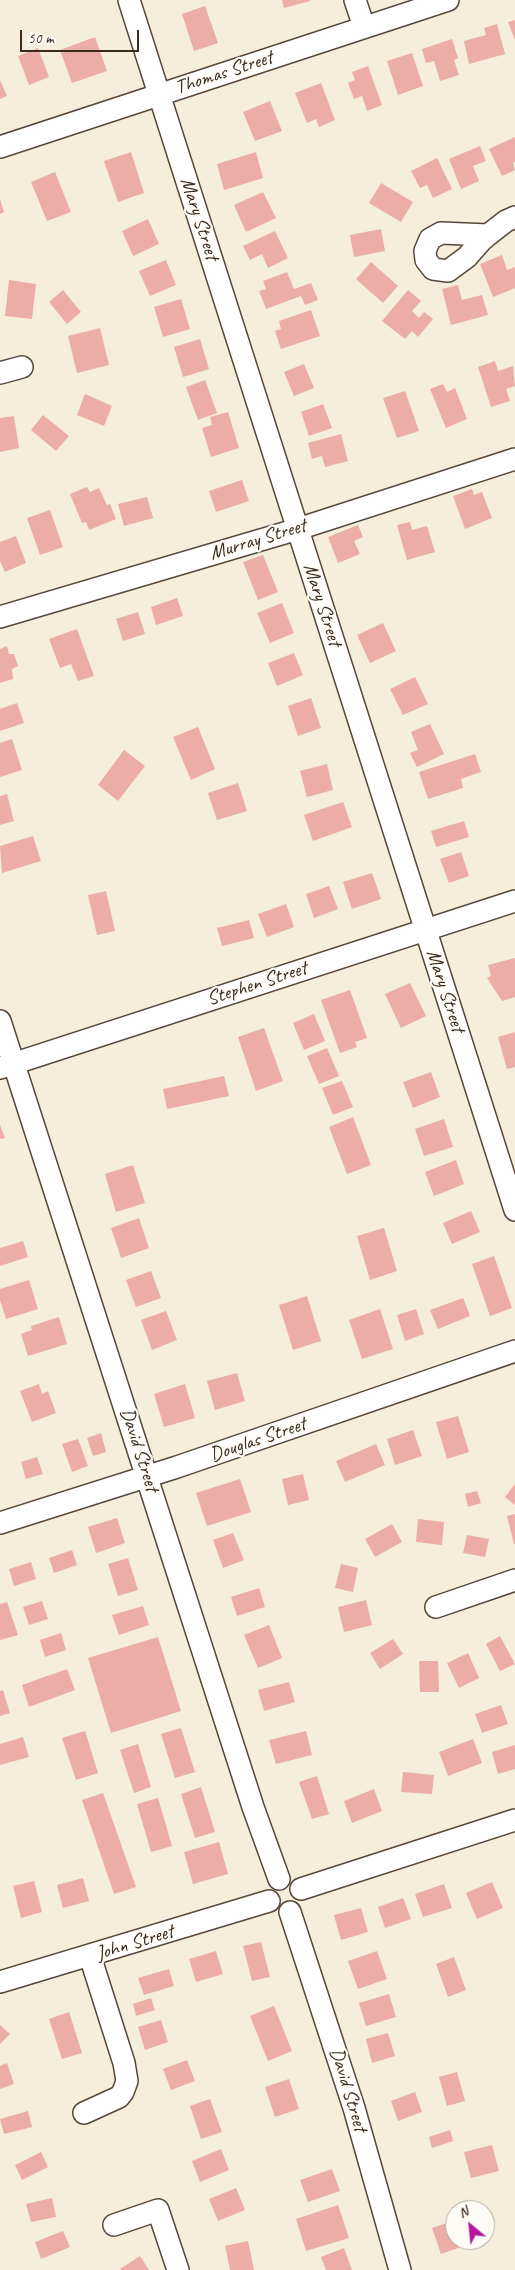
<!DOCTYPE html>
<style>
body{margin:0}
#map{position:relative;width:515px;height:2270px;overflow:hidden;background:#f5eedb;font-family:Caveat,sans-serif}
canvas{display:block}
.north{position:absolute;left:445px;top:2200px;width:50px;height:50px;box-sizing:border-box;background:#fdfcf7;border:1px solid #afa8a0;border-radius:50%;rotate:332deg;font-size:14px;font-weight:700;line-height:20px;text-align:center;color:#3b2a1e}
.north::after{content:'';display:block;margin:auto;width:18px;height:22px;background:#b5179e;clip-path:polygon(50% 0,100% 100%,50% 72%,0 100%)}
.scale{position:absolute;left:20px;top:30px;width:119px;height:22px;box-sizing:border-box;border:2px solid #3b2a1e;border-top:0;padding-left:6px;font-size:15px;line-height:18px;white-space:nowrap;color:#3b2a1e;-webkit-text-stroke:4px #fdfcf7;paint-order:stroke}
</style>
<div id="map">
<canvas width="515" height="2270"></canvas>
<div class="north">N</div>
<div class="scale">50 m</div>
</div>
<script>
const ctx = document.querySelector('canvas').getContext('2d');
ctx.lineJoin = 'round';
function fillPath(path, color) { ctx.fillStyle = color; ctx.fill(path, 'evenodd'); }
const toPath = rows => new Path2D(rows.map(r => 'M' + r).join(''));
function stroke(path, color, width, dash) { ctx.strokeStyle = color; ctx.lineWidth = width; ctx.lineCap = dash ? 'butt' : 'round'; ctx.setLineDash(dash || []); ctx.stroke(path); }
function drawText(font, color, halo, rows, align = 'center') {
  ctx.font = font + ' Caveat,sans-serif'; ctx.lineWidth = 4.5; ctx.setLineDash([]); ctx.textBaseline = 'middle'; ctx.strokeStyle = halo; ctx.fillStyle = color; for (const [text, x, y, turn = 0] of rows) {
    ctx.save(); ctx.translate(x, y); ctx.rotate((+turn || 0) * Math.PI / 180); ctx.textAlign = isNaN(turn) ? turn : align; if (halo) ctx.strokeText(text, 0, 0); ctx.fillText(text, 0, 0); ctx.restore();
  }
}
const building = toPath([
 [282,0,310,0,310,1,284,8],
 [205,6,218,43,194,51,182,14],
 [515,20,515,40,508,22],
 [497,24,505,54,469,64,464,41,486,35,484,28],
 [95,37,107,71,72,83,60,50],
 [452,39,458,58,454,60,459,75,440,81,434,61,426,63,422,49],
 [38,48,49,77,29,85,18,56],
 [412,53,423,86,398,95,387,61],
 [368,66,382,105,367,111,362,96,354,99,348,83,355,80,352,72],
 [0,80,7,96,0,99],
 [321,83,335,120,319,127,316,119,307,123,295,93],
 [270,101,282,131,255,141,243,112],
 [515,137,515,162,513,163,515,170,502,176,489,149],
 [480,146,486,161,473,166,479,181,461,189,449,159],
 [131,152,144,193,118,202,104,161],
 [256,152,263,178,224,190,217,164],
 [437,158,452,189,433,198,427,185,420,188,411,171],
 [55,172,71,212,47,221,31,182],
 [381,183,413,202,401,222,369,203],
 [263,192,276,218,246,232,234,205],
 [0,199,4,212,0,214],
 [148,219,159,244,133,256,122,231],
 [381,229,385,251,354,257,350,235],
 [275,231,288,258,268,268,262,254,250,260,243,246],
 [502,255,507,270,515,267,515,288,493,297,480,264],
 [166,260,176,285,150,296,139,271],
 [371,262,398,286,383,303,356,279],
 [287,272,294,289,311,283,318,300,305,305,301,296,266,309,259,291,266,289,263,281],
 [9,280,36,284,32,319,5,316],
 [458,285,462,300,482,295,488,315,451,325,442,289],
 [63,290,81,312,67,324,49,302],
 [408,290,421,301,412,311,419,318,424,312,433,319,418,337,412,331,405,339,382,321],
 [181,299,190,329,163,337,154,307],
 [311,310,320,336,281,349,275,331,281,329,279,321],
 [100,328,109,365,77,373,68,336],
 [200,339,209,369,183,377,174,347],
 [495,361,498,371,513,366,515,386,506,389,510,401,491,407,478,367],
 [304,364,314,388,294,396,284,372],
 [205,380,217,413,198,420,186,387],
 [443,384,447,392,455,388,467,419,446,428,430,389],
 [405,391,419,431,397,438,383,398],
 [85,394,112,406,104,426,77,415],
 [323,404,332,428,309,436,301,412],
 [228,412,239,448,211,457,202,428,212,425,210,417],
 [43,415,69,436,56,451,31,430],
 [14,416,19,448,0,452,0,418],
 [341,434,348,461,325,467,322,456,312,459,308,443],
 [242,480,249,501,216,512,209,491],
 [87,487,90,492,99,488,107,505,110,504,116,519,89,530,86,522,82,523,70,494],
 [472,489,474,495,482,492,492,518,465,529,453,496],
 [147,497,153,518,124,526,118,504],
 [50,510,63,547,40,555,27,518],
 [410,522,412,530,427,526,435,552,407,560,397,525],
 [358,525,363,537,354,541,360,554,338,563,328,537],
 [16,536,26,563,5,572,0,561,0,542],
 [263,555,278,592,258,600,243,562],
 [177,598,183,616,156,625,151,607],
 [282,603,294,633,270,643,257,613],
 [138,612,145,634,123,641,116,619],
 [383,623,396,651,370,663,357,635],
 [77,629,94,676,78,681,71,664,60,668,49,639],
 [7,646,9,654,14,654,18,666,12,669,13,679,0,683,0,649],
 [294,653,303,675,277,686,268,663],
 [415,677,428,704,403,715,390,689],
 [311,698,321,728,298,736,288,706],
 [17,703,24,723,0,731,0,709],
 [430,724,444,754,417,767,410,753,418,750,411,732],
 [198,727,215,769,191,780,173,737],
 [12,739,22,770,0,777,0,743],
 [124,750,145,766,118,801,98,785],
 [475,754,481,772,461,779,463,788,428,799,419,772],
 [327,764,333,790,307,797,300,771],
 [238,783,247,811,217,820,208,793],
 [7,794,14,821,0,825,0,796],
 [343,802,352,827,313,841,304,815],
 [464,821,469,837,436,847,431,831],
 [33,836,41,861,2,873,0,846],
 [461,852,469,876,449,883,440,859],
 [372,873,381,899,352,909,343,882],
 [329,886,338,909,314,918,306,894],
 [106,891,115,931,97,935,88,895],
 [286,904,294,927,267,937,258,914],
 [249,920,254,938,222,946,217,928],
 [515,958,515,997,502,1001,487,978,491,976,488,965],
 [410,983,426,1016,401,1028,385,994],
 [350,990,367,1038,355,1042,357,1047,340,1053,321,1000],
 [314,1014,325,1041,304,1050,293,1023],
 [264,1028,283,1081,256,1091,238,1037],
 [515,1032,515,1067,507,1069,498,1037],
 [327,1048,339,1076,319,1084,307,1056],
 [431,1072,440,1097,413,1108,403,1082],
 [224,1076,229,1096,167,1109,163,1089],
 [342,1081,353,1107,333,1115,322,1088],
 [353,1117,371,1165,347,1174,329,1127],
 [444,1119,453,1147,424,1156,415,1129],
 [0,1125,5,1138,0,1139],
 [456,1160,464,1184,434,1196,425,1172],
 [133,1165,145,1203,116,1212,105,1174],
 [471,1211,480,1232,452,1244,443,1223],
 [139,1218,149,1248,121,1258,111,1228],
 [384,1228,397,1271,370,1280,357,1236],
 [23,1241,28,1257,0,1266,0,1248],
 [494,1256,512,1308,490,1316,472,1264],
 [151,1271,161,1298,136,1307,126,1280],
 [29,1280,38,1309,6,1319,0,1300,0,1289],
 [307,1296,321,1341,293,1350,279,1305],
 [463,1298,470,1316,438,1329,430,1310],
 [380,1309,393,1349,362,1359,349,1320],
 [416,1309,424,1334,405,1341,397,1315],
 [166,1311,177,1340,152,1350,141,1320],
 [59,1317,67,1344,28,1356,21,1334,32,1330,31,1326],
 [237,1373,245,1401,215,1410,207,1381],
 [39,1384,42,1394,48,1391,56,1413,32,1422,20,1391],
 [185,1384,195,1418,164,1427,154,1394],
 [458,1416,469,1452,447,1459,436,1422],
 [413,1430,422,1456,395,1465,387,1439],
 [101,1433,106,1452,93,1456,87,1438],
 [78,1439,88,1466,72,1472,62,1444],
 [376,1444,385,1465,345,1482,336,1461],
 [37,1457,43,1474,26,1479,21,1462],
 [303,1474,309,1500,288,1505,282,1479],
 [240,1479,251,1512,207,1526,196,1493],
 [515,1484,515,1505,505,1497],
 [477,1491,481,1503,468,1507,465,1494],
 [515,1514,515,1544,514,1544,507,1516],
 [117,1518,125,1543,96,1553,88,1527],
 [418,1519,444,1522,442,1545,416,1542],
 [392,1524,402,1542,375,1557,365,1539],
 [233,1533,244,1560,223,1568,213,1540],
 [467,1535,489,1539,485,1557,463,1553],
 [72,1550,77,1565,54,1573,49,1558],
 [128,1558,138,1590,118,1596,108,1564],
 [31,1562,36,1579,14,1586,9,1569],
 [341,1564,358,1568,353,1592,335,1588],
 [259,1588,265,1607,237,1616,231,1597],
 [366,1600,372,1625,344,1632,338,1607],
 [42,1601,48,1619,29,1625,23,1607],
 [7,1602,18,1635,0,1640,0,1604],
 [143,1606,149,1625,119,1635,112,1615],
 [269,1625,282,1658,258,1668,244,1635],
 [61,1633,66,1650,45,1657,40,1640],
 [500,1636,515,1664,500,1671,486,1644],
 [158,1637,181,1711,111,1733,88,1658],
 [393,1639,403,1654,380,1669,370,1653],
 [468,1653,479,1678,459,1688,447,1663],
 [419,1661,438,1661,439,1692,420,1692],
 [67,1669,75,1690,29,1707,22,1685],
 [289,1682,295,1702,264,1711,258,1690],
 [3,1690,10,1713,0,1716,0,1691],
 [501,1705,508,1724,482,1733,475,1714],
 [181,1728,195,1772,175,1778,161,1734],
 [85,1731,98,1773,76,1780,62,1738],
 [306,1731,312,1755,276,1764,269,1740],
 [23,1737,29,1757,0,1765,0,1744],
 [473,1739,482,1763,448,1776,439,1752],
 [138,1744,151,1787,134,1793,120,1750],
 [515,1745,515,1769,498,1774,492,1752],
 [403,1772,434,1775,432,1794,401,1792],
 [317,1776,329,1814,312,1819,299,1782],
 [201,1787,215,1832,195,1838,181,1794],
 [374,1789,382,1811,352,1823,344,1801],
 [103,1793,136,1887,114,1894,82,1800],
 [158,1798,172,1846,151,1852,137,1804],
 [219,1842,228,1874,193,1884,184,1852],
 [83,1878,89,1901,63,1908,57,1885],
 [34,1881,42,1912,21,1918,13,1886],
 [492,1882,503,1908,477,1919,466,1893],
 [444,1884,452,1908,423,1917,415,1894],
 [403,1898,411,1919,385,1928,378,1907],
 [361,1908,368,1932,341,1940,334,1915],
 [261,1942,270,1977,252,1981,243,1946],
 [216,1951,223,1974,196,1982,189,1959],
 [377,1951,387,1979,358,1989,348,1961],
 [454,1957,466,1990,448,1997,436,1964],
 [169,1969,174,1986,144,1995,138,1978],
 [389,1994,396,2017,366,2026,359,2003],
 [151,1998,155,2010,136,2016,133,2004],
 [274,2006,292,2051,268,2061,250,2016],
 [69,2012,82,2053,62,2059,49,2019],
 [161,2020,168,2042,145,2050,138,2027],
 [0,2025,10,2034,0,2044],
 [388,2033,395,2056,372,2063,366,2039],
 [187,2060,195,2081,171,2090,163,2069],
 [7,2063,14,2084,0,2089,0,2066],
 [457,2072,465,2101,447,2106,439,2077],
 [289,2079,299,2109,275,2117,265,2087],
 [415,2092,422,2112,398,2121,391,2101],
 [210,2099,222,2132,201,2139,190,2106],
 [28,2111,32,2127,4,2134,0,2119],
 [450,2130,453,2141,432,2148,429,2137],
 [492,2145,499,2171,471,2178,464,2152],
 [221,2149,229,2170,200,2182,192,2161],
 [41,2152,48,2167,22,2180,15,2165],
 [332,2169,340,2191,308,2202,300,2180],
 [236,2188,245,2210,218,2221,209,2199],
 [52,2198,56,2217,31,2222,26,2204],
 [338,2205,349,2238,306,2251,296,2219],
 [453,2221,455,2240,459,2240,461,2247,441,2254,432,2228],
 [63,2231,70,2247,41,2259,35,2242],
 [248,2241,254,2270,230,2270,225,2246],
 [344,2248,352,2270,326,2270,321,2257],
 [140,2256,149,2270,121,2270,120,2269]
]);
const minor = toPath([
 [129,0,515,1210],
 [355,0,364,27],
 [0,147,448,0],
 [488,235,441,233,430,239,425,251,426,260,433,269,448,271,467,257,481,241,488,235,506,221,515,217],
 [0,373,22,367],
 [0,617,298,529,515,459],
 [0,1021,253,1807,279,1879],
 [0,1068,515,901],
 [0,1523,177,1467,515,1351],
 [436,1607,515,1580],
 [301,1889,515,1820],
 [290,1912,354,2108,400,2270],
 [0,1982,269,1901],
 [84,2113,119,2097,123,2092,127,2081,124,2063,90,1956],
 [114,2225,158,2210,178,2270]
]);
const streetNames = [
 ["Thomas Street",224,73,-18],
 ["Mary Street",199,219,72],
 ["Murray Street",258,540,-17],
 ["Mary Street",322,605,72],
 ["Stephen Street",257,984,-18],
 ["Mary Street",445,991,72],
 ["Douglas Street",258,1440,-19],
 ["David Street",139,1450,72],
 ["John Street",135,1943,-17],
 ["David Street",348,2090,73]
];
fillPath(building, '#ecada6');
stroke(minor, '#57473a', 24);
stroke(minor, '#fff', 21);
drawText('20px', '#3b2a1e', '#fdfcf7', streetNames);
</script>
